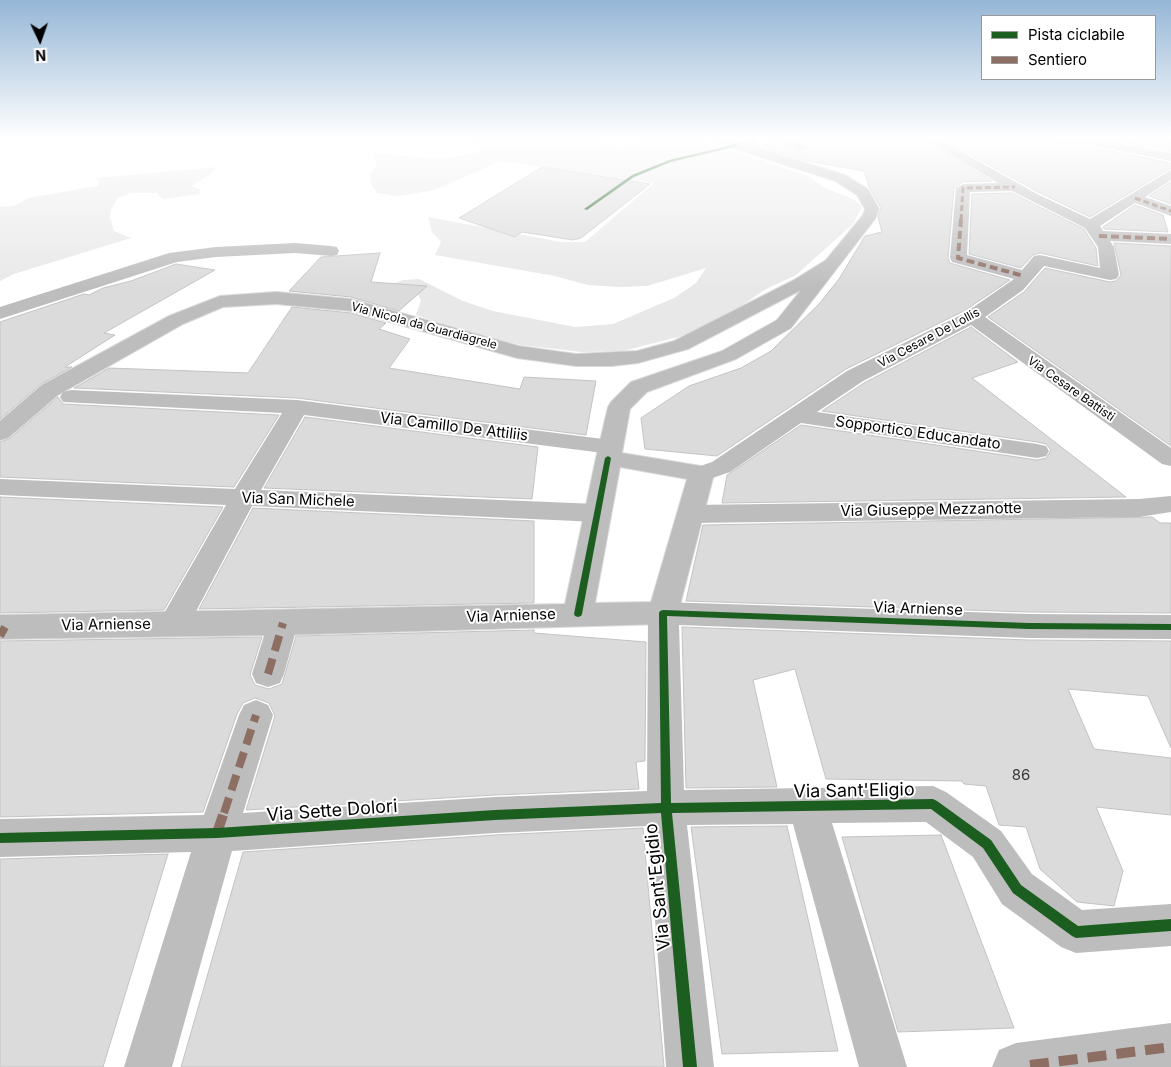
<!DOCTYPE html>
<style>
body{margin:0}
#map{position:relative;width:1171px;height:1067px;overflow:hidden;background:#fff;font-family:Inter,sans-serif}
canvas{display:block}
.legend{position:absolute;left:981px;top:15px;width:175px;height:65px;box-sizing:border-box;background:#fff;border:1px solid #999;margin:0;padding:6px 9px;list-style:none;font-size:15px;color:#000}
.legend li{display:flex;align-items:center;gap:10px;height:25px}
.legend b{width:25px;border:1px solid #999}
.north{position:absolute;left:15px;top:15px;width:50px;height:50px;-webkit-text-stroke:4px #fff;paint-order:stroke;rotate:177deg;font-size:14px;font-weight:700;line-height:20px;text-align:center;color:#000}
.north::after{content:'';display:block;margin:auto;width:18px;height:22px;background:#000;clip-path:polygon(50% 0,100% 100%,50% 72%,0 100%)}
</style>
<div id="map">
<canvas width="1171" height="1067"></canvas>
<ul class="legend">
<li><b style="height:6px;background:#1b5e20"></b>Pista ciclabile</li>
<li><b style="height:6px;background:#8d6e63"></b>Sentiero</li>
</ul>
<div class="north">N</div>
</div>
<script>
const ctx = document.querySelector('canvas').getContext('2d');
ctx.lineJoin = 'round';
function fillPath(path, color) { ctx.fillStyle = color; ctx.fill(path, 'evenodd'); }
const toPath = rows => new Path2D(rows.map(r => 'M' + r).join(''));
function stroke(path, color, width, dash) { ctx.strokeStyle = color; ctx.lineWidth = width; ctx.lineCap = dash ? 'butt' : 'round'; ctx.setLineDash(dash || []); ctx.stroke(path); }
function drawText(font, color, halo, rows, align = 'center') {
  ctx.font = font + ' Inter,sans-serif'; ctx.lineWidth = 4; ctx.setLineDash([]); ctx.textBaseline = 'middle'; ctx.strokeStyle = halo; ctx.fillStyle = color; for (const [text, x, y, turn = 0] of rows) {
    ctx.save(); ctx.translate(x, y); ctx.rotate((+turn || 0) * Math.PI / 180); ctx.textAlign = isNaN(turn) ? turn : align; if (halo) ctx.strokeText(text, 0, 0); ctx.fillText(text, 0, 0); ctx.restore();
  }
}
const green = toPath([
 [459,139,592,139,613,145,626,145,652,139,699,139,808,176,825,188,853,199,862,206,853,224,796,275,766,289,719,321,678,337,623,351,582,352,521,345,475,335,416,315,421,300,417,293,391,285,403,280,419,279,463,301,493,311,575,327,613,324,674,298,696,283,706,268,647,286,618,287,588,285,555,276,435,255,441,242,432,232,428,217,561,242,585,242,654,183,501,161,434,190,398,196,377,193,371,184,370,174,377,164,372,153,442,159,471,154,481,150,481,146],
 [217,167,209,175,191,186,201,190,199,194,163,199,157,193,131,193,117,198,111,210,110,217,114,231,131,238,14,274,0,281,0,207,14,206,28,198,97,186,99,182,96,178]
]);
const building = toPath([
 [766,139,778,139,802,153,810,146,798,139,923,139,992,181,963,182,954,188,948,258,950,263,1010,280,964,311,846,369,717,456,645,449,641,418,689,386,741,368,771,351,819,304,839,279,865,236,882,232,878,217,881,208,869,187,864,171,806,161,765,148,766,139],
 [942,139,1039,139,1047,145,1092,147,1171,163,1171,168,1090,217,1038,192,942,139],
 [1107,139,1171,139,1171,151,1107,139],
 [542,167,650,184,581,238,573,240,522,232,515,237,459,218,542,167],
 [1171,182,1171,204,1149,196,1171,182],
 [1012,193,1084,229,1096,248,1098,266,1040,253,1033,255,1021,268,969,254,972,194,1012,193],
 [1135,205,1163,215,1168,232,1104,229,1103,227,1135,205],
 [1114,243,1171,246,1171,446,988,317,1024,292,1045,268,1110,282,1116,281,1121,275,1114,243],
 [380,253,371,282,427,286,399,311,351,297,289,291,321,257,380,253],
 [176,264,215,270,104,333,115,335,65,367,72,367,41,384,0,419,0,322,84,294,89,295,103,288,131,281,176,264],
 [292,307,351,313,386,323,379,329,410,339,389,368,520,389,524,377,596,381,586,435,297,398,74,388,109,368,248,373,292,307],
 [971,327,1018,362,972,378,1126,497,722,503,727,475,801,425,1037,460,1046,458,1051,450,1046,444,1037,442,822,411,864,383,971,327],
 [58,397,63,404,279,415,234,487,0,477,0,442,9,439,58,397],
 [305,417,538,447,532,499,264,488,305,417],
 [0,497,223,507,164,610,0,613,0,497],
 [253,508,534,521,534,603,199,609,253,508],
 [1152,517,1160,523,1171,523,1171,613,1029,612,686,601,703,525,1152,517],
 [682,627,1029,640,1171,641,1171,748,1148,696,1068,689,1094,749,1171,758,1171,815,1096,807,1123,871,1114,906,1077,902,1040,869,1026,827,999,825,986,786,964,784,962,781,826,779,795,669,753,680,777,787,686,788,682,627],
 [534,630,534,633,646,642,645,761,636,762,639,789,495,795,246,810,275,716,269,703,255,698,243,703,237,714,203,812,0,817,0,641,262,637,250,675,255,685,269,689,282,684,296,636,534,630],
 [787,826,838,1051,722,1054,691,827,787,826],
 [643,828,664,1067,181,1067,243,852,495,835,643,828],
 [941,835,1014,1028,898,1032,842,837,941,835],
 [168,854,103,1067,0,1067,0,859,168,854]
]);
const minor = toPath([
 [744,139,756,139,762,151,760,154,752,154,744,139],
 [780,139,795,139,808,147,802,151,798,150,780,139],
 [925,139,939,139,1037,194,1090,219,1171,170,1171,180,1145,197,1171,206,1171,216,1135,203,1100,226,1103,231,1171,234,1171,244,1110,241,1114,247,1119,275,1116,279,1110,280,1044,266,1023,290,985,317,1171,448,1171,466,1162,464,971,325,863,381,817,412,1037,444,1046,446,1049,451,1046,456,1037,458,801,423,730,472,701,482,692,479,688,474,692,469,712,462,847,371,965,313,1014,279,952,262,950,258,956,188,963,184,998,183,925,139],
 [1012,191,1085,228,1098,247,1100,268,1040,255,1034,256,1022,270,967,255,970,192,1012,191],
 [1041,139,1099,139,1171,153,1171,161,1092,145,1047,143,1041,139],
 [295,243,331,246,337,247,339,251,337,255,331,256,295,253,216,257,177,262,0,319,0,307,169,253,216,247,295,243],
 [71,390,297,400,611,440,620,442,623,447,620,452,611,454,304,415,261,490,597,504,606,507,610,513,606,519,597,522,252,506,185,632,174,636,163,632,158,624,226,505,0,495,0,479,235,489,282,413,63,402,60,397,63,392,71,390],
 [1171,496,1171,512,1139,517,691,523,682,520,678,514,682,508,691,505,1139,499,1171,496],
 [663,602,1029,614,1171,615,1171,639,1029,638,679,625,684,790,933,786,946,792,1001,831,1032,874,1082,910,1171,904,1171,946,1076,953,1061,947,1002,904,973,857,926,822,832,823,907,1067,859,1067,793,824,687,825,714,1067,666,1067,648,826,495,833,232,851,172,1067,124,1067,191,852,0,857,0,819,204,815,239,715,244,705,256,700,268,705,273,715,243,813,495,797,647,791,648,613,652,605,663,602],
 [283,611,294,615,298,623,284,674,280,683,268,687,256,683,252,674,268,623,272,615,283,611],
 [1171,1023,1171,1067,992,1067,999,1050,1016,1043,1171,1023]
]);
const major = toPath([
 [712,139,730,139,845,175,868,189,879,209,875,219,791,328,736,359,647,392,630,409,622,453,701,466,710,469,714,474,678,613,674,621,663,624,283,635,0,639,0,615,565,604,596,458,608,407,611,402,631,382,722,351,777,320,801,290,688,349,638,363,612,366,576,366,517,358,351,311,276,304,223,307,183,324,58,395,8,438,0,440,0,421,42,385,169,316,220,296,276,292,351,299,519,346,576,354,637,351,674,341,794,280,826,260,863,215,865,209,857,195,835,181,714,142,712,139],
 [620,467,687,479,651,602,595,603,620,467]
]);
const quietFar3 = toPath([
 [1047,139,1092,141],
 [1135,198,1171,211],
 [961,220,963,188,1015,187]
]);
const quietFar2 = toPath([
 [961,219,958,258,1024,276],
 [1099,236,1171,239]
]);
const quietFar1 = toPath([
 [0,636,5,627],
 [268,674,283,623],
 [224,813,256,715]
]);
const quiet = toPath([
 [217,833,224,812],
 [1030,1065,1171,1047]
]);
const cycleway = toPath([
 [737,144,738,146,671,162,634,177,587,210,584,209,632,175,669,160,737,144],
 [608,456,611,458,582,614,581,616,578,617,575,616,574,614,605,458,608,456],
 [663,610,1029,623,1171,624,1171,630,1029,629,667,616,671,803,933,799,937,801,991,840,1021,885,1078,926,1171,919,1171,931,1076,938,1072,936,1013,893,983,848,931,809,672,813,697,1067,683,1067,661,813,495,820,217,838,0,843,0,833,217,828,495,810,661,803,659,613,660,611,663,610]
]);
const farStreetnames = [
 ["Via Nicola da Guardiagrele",424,326,15],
 ["Via Cesare De Lollis",929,338,-28],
 ["Via Cesare Battisti",1071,389,35]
];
const streetNames = [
 ["Via Camillo De Attiliis",454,427,7],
 ["Sopportico Educandato",918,433,8],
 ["Via San Michele",298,500,2],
 ["Via Giuseppe Mezzanotte",931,510,-1],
 ["Via Arniense",918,609,2],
 ["Via Arniense",511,616,-2],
 ["Via Arniense",106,625,-1]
];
const nearNumbernames = [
 ["86",1021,775]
];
const nearStreetnames = [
 ["Via Sant'Eligio",854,791,-1],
 ["Via Sette Dolori",332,811,-4],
 ["Via Sant'Egidio",658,887,-96]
];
fillPath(green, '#e8e8e8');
fillPath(building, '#dbdbdb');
stroke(building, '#c3c3c3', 1);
stroke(major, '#dbdbdb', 2);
fillPath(minor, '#bdbdbd');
fillPath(major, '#bdbdbd');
stroke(quietFar3, '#8d6e63', 3, [6, 3]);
stroke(quietFar2, '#8d6e63', 4, [8, 4]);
stroke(quietFar1, '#8d6e63', 8, [16, 8]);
stroke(quiet, '#8d6e63', 10, [19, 10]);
fillPath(cycleway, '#1b5e20');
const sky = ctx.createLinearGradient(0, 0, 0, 288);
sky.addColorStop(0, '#95b6d6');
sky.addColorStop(0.48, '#fff');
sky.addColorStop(1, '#ffffff00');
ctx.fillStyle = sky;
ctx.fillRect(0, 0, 1171, 288);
drawText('12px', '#000', '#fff', farStreetnames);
drawText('15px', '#000', '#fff', streetNames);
drawText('15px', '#373737', null, nearNumbernames);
drawText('18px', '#000', '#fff', nearStreetnames);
</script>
